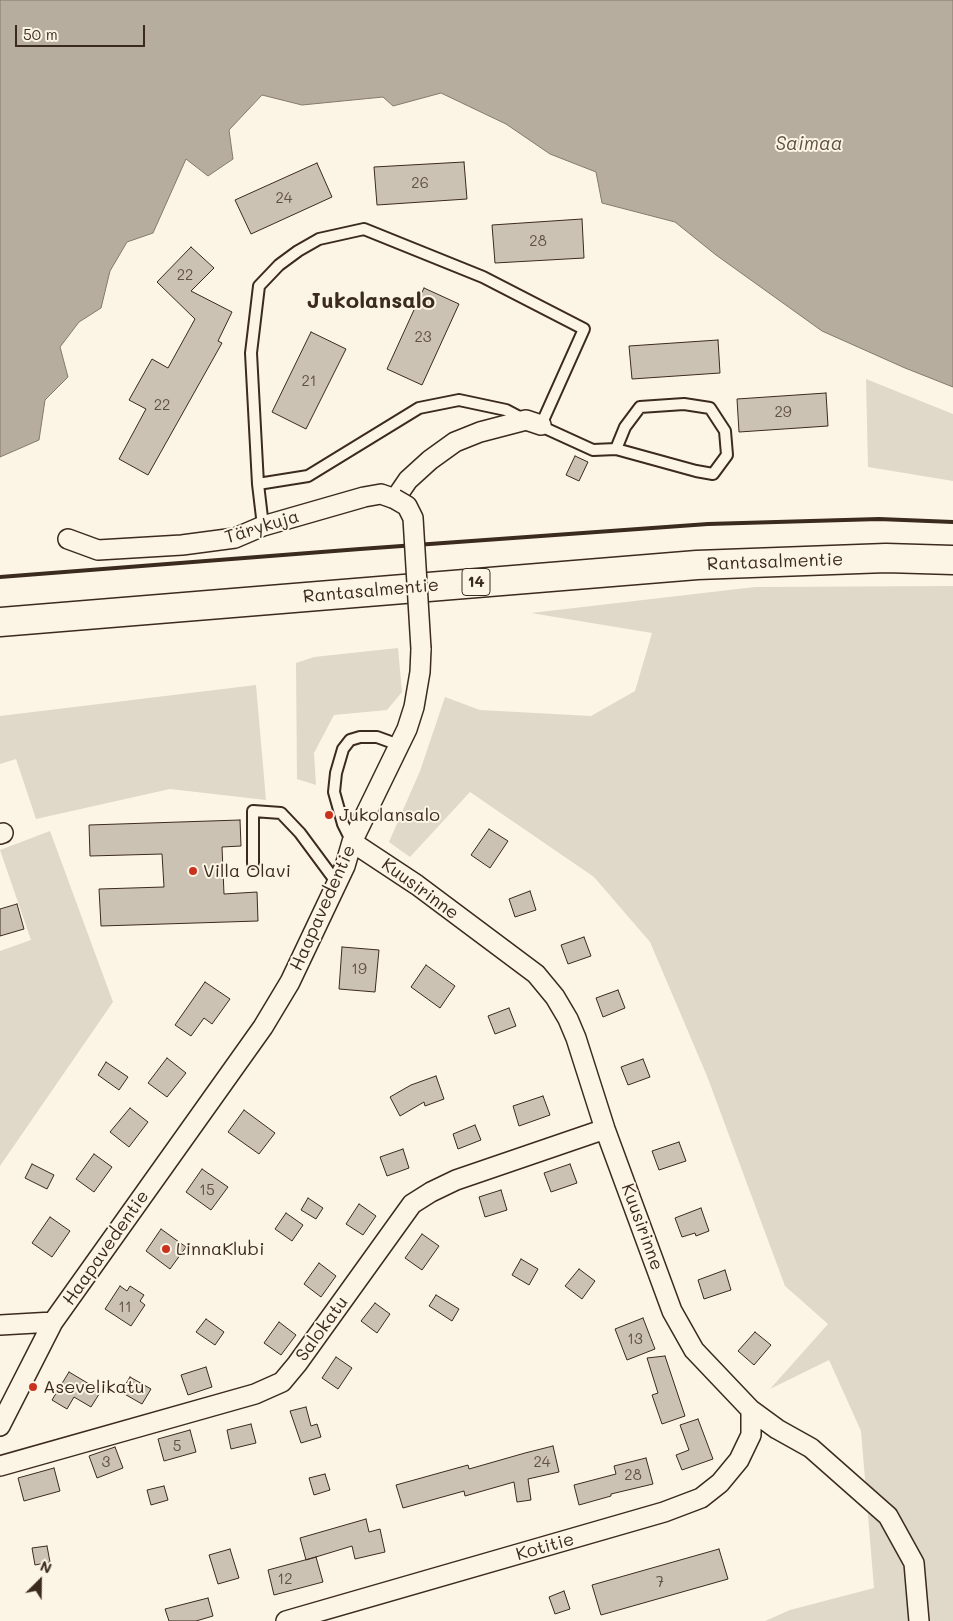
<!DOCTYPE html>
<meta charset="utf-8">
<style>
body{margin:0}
#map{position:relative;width:953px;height:1621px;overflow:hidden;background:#fcf5e5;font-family:Mali,sans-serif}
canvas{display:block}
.north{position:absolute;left:15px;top:1556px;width:50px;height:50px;-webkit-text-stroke:4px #fcf5e5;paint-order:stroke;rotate:23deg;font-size:14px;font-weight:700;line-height:20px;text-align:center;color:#3b2a1e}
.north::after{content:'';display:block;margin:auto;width:18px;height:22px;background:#3b2a1e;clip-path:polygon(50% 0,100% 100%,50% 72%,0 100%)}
.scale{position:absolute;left:15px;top:25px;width:130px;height:22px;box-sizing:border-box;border:2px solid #3b2a1e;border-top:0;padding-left:6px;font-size:15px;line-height:18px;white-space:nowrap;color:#3b2a1e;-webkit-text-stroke:4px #fcf5e5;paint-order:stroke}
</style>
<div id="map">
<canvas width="953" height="1621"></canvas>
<div class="north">N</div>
<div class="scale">50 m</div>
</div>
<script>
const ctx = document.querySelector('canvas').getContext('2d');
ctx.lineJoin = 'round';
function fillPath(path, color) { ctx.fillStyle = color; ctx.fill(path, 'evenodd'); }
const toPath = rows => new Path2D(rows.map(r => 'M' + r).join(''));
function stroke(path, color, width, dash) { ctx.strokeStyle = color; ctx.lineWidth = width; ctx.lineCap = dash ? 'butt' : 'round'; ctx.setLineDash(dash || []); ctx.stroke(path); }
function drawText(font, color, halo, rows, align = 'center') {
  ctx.font = font + ' Mali,sans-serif'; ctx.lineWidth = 4; ctx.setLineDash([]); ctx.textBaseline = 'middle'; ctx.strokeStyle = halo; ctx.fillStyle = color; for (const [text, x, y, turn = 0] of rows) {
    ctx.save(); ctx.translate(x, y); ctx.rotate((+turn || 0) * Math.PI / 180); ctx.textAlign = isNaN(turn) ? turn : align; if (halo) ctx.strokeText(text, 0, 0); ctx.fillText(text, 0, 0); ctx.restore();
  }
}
const green = toPath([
 [866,379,953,414,953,481,868,467],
 [953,586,953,1621,765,1621,790,1610,874,1588,861,1431,829,1360,770,1389,828,1324,785,1286,707,1076,650,942,594,877,470,792,410,857,389,842,420,771,445,697,480,710,591,716,635,691,652,633,531,613,755,587],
 [398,648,402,692,387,710,334,715,314,753,316,785,297,779,296,663,314,657],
 [256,685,266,800,170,789,36,819,16,759,0,764,0,716],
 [50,831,113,1002,0,1166,0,951,31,940,0,850]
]);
const water = toPath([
 [0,0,953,0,953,387,905,368,822,331,716,255,675,222,602,203,596,172,550,154,506,124,441,93,393,106,383,97,302,105,262,95,229,130,233,159,208,176,186,159,153,233,127,242,110,271,101,308,79,322,60,347,68,377,45,400,39,440,0,457,0,0]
]);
const building = toPath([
 [464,162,467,199,377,205,374,167,464,162],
 [317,163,332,197,251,234,235,200,317,163],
 [582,219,584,258,495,263,492,225,582,219],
 [191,247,214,268,191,291,232,312,218,341,222,343,148,475,119,459,146,409,129,400,152,359,168,368,195,319,157,282,191,247],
 [424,288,459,304,422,385,387,369,424,288],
 [311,332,346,349,306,429,272,412,311,332],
 [718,340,720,373,632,379,629,346,718,340],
 [826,393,828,426,739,432,737,399,826,393],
 [575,456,588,462,579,481,566,475,575,456],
 [240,820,241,846,222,847,224,894,257,892,258,921,101,926,99,889,164,887,162,854,90,856,89,825,240,820],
 [489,829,508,841,490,868,471,855,489,829],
 [530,891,536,910,515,917,509,899,530,891],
 [17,904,24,929,0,936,0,909,17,904],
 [584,937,591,956,568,964,561,945,584,937],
 [342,947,379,950,375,992,339,989,342,947],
 [426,965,455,986,440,1008,411,987,426,965],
 [205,982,230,999,212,1024,204,1018,191,1036,175,1025,205,982],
 [618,990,625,1008,603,1017,596,998,618,990],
 [509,1008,516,1026,495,1034,488,1016,509,1008],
 [167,1058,186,1073,167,1097,148,1083,167,1058],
 [643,1059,650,1077,628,1085,621,1067,643,1059],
 [106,1062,128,1077,119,1090,98,1075,106,1062],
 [436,1076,444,1099,425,1106,424,1102,400,1116,390,1097,411,1085,436,1076],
 [543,1096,550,1115,519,1126,513,1106,543,1096],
 [130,1108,148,1122,129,1147,110,1132,130,1108],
 [244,1110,275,1133,259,1154,228,1132,244,1110],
 [475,1125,481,1140,458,1149,453,1134,475,1125],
 [679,1142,686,1161,659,1170,652,1151,679,1142],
 [403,1149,409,1168,387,1176,380,1157,403,1149],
 [94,1154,112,1167,94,1192,76,1179,94,1154],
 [32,1164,54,1175,47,1189,25,1178,32,1164],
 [570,1164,577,1183,551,1192,544,1173,570,1164],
 [202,1169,228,1187,211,1210,186,1192,202,1169],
 [501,1190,507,1210,485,1217,479,1197,501,1190],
 [308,1198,323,1208,316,1219,301,1210,308,1198],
 [359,1204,376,1216,363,1235,346,1224,359,1204],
 [701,1208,709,1231,696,1236,695,1233,682,1237,675,1218,701,1208],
 [286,1213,303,1225,292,1241,275,1229,286,1213],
 [50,1217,70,1231,52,1257,32,1243,50,1217],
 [161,1229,186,1247,170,1269,146,1251,161,1229],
 [422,1234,439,1246,422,1270,405,1258,422,1234],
 [521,1259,538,1269,529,1285,512,1275,521,1259],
 [319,1263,336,1276,321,1297,304,1284,319,1263],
 [579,1269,595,1281,582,1299,565,1286,579,1269],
 [725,1270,731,1290,704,1299,698,1280,725,1270],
 [120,1286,127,1291,130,1286,144,1295,140,1301,145,1305,131,1326,105,1309,120,1286],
 [436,1295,459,1309,452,1321,429,1306,436,1295],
 [375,1303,390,1314,377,1333,361,1321,375,1303],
 [643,1318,655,1349,627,1360,615,1329,643,1318],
 [206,1319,224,1332,215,1345,196,1332,206,1319],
 [279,1322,296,1335,281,1355,264,1343,279,1322],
 [755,1332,771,1345,754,1365,738,1351,755,1332],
 [665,1356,685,1416,662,1424,652,1395,658,1393,647,1358,665,1356],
 [336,1357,352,1368,338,1389,322,1378,336,1357],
 [206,1367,212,1387,188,1395,181,1375,206,1367],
 [69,1372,101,1391,91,1407,74,1397,67,1409,52,1400,69,1372],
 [130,1377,151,1389,142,1404,121,1392,130,1377],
 [306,1407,311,1426,317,1424,321,1437,301,1443,290,1411,306,1407],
 [698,1419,713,1459,682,1470,676,1455,689,1450,680,1425,698,1419],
 [251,1424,256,1443,231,1449,227,1430,251,1424],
 [190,1430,196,1452,164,1461,158,1439,190,1430],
 [553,1446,559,1472,528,1479,531,1500,517,1502,514,1482,465,1496,464,1491,403,1508,396,1485,468,1465,469,1469,525,1453,553,1446],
 [115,1447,123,1468,97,1478,89,1456,115,1447],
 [646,1458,653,1484,611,1494,611,1496,579,1505,574,1485,616,1474,614,1466,646,1458],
 [54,1468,60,1491,24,1501,18,1478,54,1468],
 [325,1474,330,1490,314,1495,309,1478,325,1474],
 [164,1486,168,1500,151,1505,147,1490,164,1486],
 [366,1519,369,1532,380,1529,385,1552,355,1559,352,1546,306,1560,300,1538,366,1519],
 [47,1546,50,1562,35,1565,32,1548,47,1546],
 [230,1549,239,1578,218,1584,209,1555,230,1549],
 [719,1549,728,1579,601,1615,592,1585,719,1549],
 [316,1557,323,1582,274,1595,268,1570,316,1557],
 [564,1591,570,1609,555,1614,549,1597,564,1591],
 [208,1598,213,1616,196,1621,169,1621,165,1609,208,1598]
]);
const service = toPath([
 [258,484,308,476,419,408,459,400,506,410,525,420],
 [263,526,258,484,251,353,259,286,279,265,298,251,319,239,364,229,483,277,584,329,541,425,547,429,593,450,616,449,696,471,713,474,727,455,725,431,710,408,684,404,640,407,625,427,616,449],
 [352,842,343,824,334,792,336,773,343,749,350,740,360,737,377,737,399,745],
 [253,863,253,811,281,813,300,833,337,883]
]);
const minor = toPath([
 [68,539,98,550,182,545,235,538,263,526,364,497,381,494,395,499,408,480,430,460,455,442,480,432,526,420,541,425],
 [0,834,3,833],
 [352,842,417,885,536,974,555,997,568,1019,576,1038,605,1129,672,1311,694,1350,751,1410,777,1429,811,1448,888,1516,914,1563,919,1621],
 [0,1325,53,1322],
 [0,1426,53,1322,263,1027,290,982,345,866,352,842,407,729,414,707,420,672,421,649],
 [0,1466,255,1394,282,1382,297,1364,412,1204,431,1192,456,1180,605,1129],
 [286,1621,664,1512,701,1498,720,1483,739,1460,751,1435,751,1410]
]);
const trunk = toPath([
 [0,622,697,565,886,558,953,560]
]);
const rail = toPath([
 [0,577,360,549,708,524,879,519,953,522]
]);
const minorBridge = toPath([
 [395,499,407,506,413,518,421,649]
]);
const markers = [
 [329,815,5,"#c8321e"],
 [193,871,5,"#c8321e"],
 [166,1249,5,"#c8321e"],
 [33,1387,5,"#c8321e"]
];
const numberNames = [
 ["26",420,183],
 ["24",284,198],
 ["28",538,241],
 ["22",185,275],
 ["23",423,337],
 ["21",309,381],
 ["22",162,405],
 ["29",783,412],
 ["19",359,969],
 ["15",207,1190],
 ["11",125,1307],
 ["13",635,1339],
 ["5",177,1446],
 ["3",106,1462],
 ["24",542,1462],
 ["28",633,1475],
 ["12",285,1579],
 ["7",660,1582]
];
const shields = [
 [476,582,28]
];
const shieldNames = [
 ["14",476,582]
];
const streetNames = [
 ["Tärykuja",262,527,-17],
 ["Rantasalmentie",775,562,-2],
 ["Rantasalmentie",371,591,-5],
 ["Kuusirinne",420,889,36],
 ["Haapavedentie",323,908,-66],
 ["Kuusirinne",642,1227,70],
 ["Haapavedentie",106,1248,-55],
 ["Salokatu",322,1329,-54],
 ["Kotitie",545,1547,-16]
];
const poiNames = [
 ["Jukolansalo",339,815],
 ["Villa Olavi",203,871],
 ["LinnaKlubi",176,1249],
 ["Asevelikatu",43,1387]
];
const waterNames = [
 ["Saimaa",809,144]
];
const districtNames = [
 ["Jukolansalo",371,301]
];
fillPath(green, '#e0d8c8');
fillPath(water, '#b7ad9e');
stroke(water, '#85796b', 1);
fillPath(building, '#ccc2b3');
stroke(building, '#3b2a1e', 1);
stroke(service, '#3b2a1e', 14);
stroke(minor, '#3b2a1e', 22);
stroke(trunk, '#3b2a1e', 31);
stroke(service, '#fcf5e5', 10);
stroke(minor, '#fcf5e5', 19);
stroke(trunk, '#fcf5e5', 28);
stroke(rail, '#3b2a1e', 4);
stroke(minorBridge, '#3b2a1e', 22, []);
stroke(minorBridge, '#fcf5e5', 19);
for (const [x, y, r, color] of markers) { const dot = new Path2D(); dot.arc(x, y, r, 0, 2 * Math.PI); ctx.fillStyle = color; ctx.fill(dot); stroke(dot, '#fcf5e5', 2); }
drawText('15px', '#5f5043', null, numberNames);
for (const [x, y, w] of shields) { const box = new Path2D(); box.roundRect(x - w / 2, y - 13.5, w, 27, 4); ctx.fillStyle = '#fcf5e5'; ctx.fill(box); stroke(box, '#3b2a1e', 1); }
drawText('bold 16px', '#3b2a1e', null, shieldNames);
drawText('18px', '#3b2a1e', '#fcf5e5', streetNames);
drawText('18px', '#3b2a1e', '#fcf5e5', poiNames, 'left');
drawText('italic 19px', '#605144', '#fcf5e5', waterNames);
drawText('bold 22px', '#3b2a1e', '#fcf5e5', districtNames);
</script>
